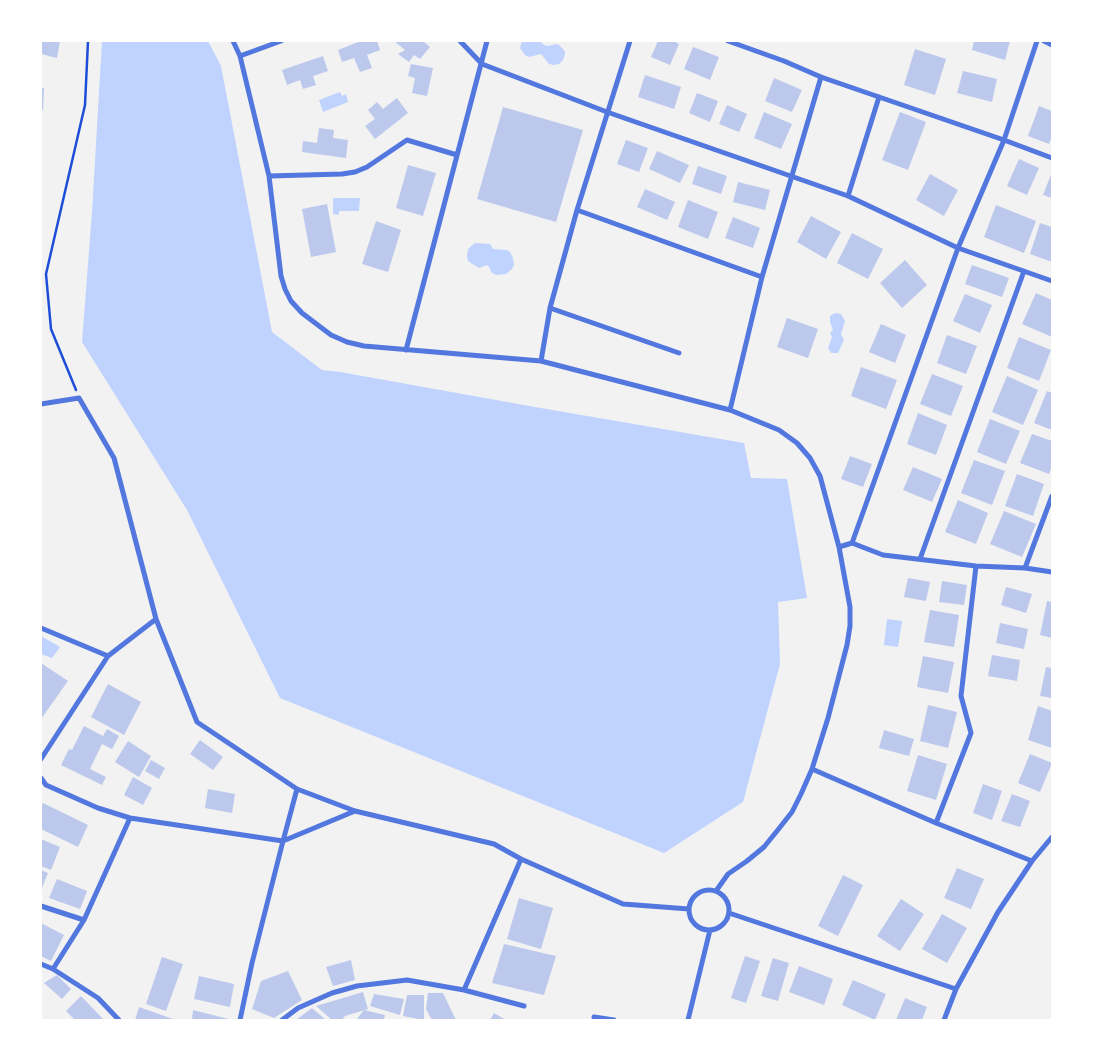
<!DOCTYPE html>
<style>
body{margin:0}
#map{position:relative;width:1093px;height:1061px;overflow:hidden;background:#f2f2f2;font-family:"Source Sans 3",sans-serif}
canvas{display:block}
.frame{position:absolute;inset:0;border:42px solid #fff;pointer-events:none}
</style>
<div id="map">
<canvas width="1093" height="1061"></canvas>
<div class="frame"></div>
</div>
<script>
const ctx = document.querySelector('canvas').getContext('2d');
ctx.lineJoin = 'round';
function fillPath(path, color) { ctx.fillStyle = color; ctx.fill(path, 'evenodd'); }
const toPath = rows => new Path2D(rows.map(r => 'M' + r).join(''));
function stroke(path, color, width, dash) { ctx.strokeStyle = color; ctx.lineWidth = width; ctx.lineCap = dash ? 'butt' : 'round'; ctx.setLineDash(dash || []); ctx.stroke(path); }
const water = toPath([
 [102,41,208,41,221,66,272,332,322,370,340,372,535,407,744,443,751,478,787,479,807,598,778,602,780,664,743,802,664,853,280,698,187,510,82,342,92,212],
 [522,41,540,41,544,45,548,46,556,44,559,45,563,49,565,52,565,54,563,60,559,64,554,65,549,64,541,54,529,57,525,55,520,48],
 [340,92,342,96,346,94,348,102,323,112,319,100],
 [333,198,360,198,359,211,339,211,339,215,333,214],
 [475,243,490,244,493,249,507,250,510,252,513,258,514,265,512,269,506,274,496,275,491,272,490,268,487,265,479,268,474,265,468,261,467,256,468,249],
 [835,313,841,314,845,321,841,334,844,340,838,353,831,353,828,348,832,337,830,333,833,330,830,322,830,316],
 [887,619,902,621,898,647,884,645],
 [41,636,60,647,52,658,41,654]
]);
const building = toPath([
 [41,41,60,41,57,58,41,54],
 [361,41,377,41,380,50,367,55,372,68,360,72,354,58,342,62,338,50],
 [394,41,423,41,430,47,420,59,414,55,409,62,398,54,405,50],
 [658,41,673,41,679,44,670,65,651,57],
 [974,41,1010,41,1005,60,972,50],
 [693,47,719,57,710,80,684,69],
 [915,49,946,59,935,95,904,85],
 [323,56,328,71,313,76,316,85,303,89,300,80,287,85,282,70],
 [411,64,433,68,427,96,412,93,415,78,408,76],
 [963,71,997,79,992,102,957,93],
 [645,75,681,87,674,109,638,97],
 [774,78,802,90,792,112,765,101],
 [41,88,44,88,43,110,41,110],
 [697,93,718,101,710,122,689,113],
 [397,98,408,113,375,139,365,126,375,119,368,110,377,102,383,109],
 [727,105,747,114,739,132,719,124],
 [1039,106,1052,111,1052,136,1049,144,1028,136],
 [503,107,583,130,556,222,477,199],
 [764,112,792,124,781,149,754,138],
 [900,112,926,122,908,170,882,160],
 [319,128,334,130,333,138,348,140,346,158,302,152,303,141,317,143],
 [626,140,648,148,639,172,617,164],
 [657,151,689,165,680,183,649,169],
 [1019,159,1039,168,1027,195,1007,186],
 [408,165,436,173,423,216,396,208],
 [698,166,727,176,721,194,692,184],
 [1052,172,1052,198,1043,195],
 [930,174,958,190,944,216,916,200],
 [738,182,770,190,765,210,733,202],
 [645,189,675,202,667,220,637,207],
 [688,200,718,212,708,239,678,227],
 [327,204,336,252,311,257,302,209],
 [996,205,1036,221,1024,253,984,237],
 [811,216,841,232,826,259,797,242],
 [733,217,760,228,753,248,725,238],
 [376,221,401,230,388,272,362,264],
 [1040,223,1052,227,1052,262,1030,254],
 [852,233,883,249,868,279,837,263],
 [905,260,927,285,902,308,880,283],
 [972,265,1009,278,1002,297,965,284],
 [1036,293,1052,300,1052,337,1022,324],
 [965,294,992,305,980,333,953,321],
 [787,318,818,329,808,358,777,347],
 [881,324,906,335,895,363,869,352],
 [947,335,977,346,966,374,937,363],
 [1019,337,1051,350,1039,381,1007,368],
 [861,367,897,380,886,409,851,396],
 [932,374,963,386,951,416,920,404],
 [1007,376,1038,390,1023,425,992,412],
 [1047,391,1052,393,1052,430,1034,423],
 [918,413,947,425,936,455,907,444],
 [990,419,1020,431,1006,464,977,452],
 [1032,434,1052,441,1052,466,1049,474,1020,463],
 [850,456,872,464,863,487,841,479],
 [974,460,1005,471,992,505,961,493],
 [913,467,942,479,932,502,903,490],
 [1017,474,1044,484,1033,516,1005,506],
 [958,500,988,513,976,544,945,532],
 [1004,511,1036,524,1022,557,990,544],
 [908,578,930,582,926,601,904,597],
 [942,581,967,585,964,605,939,602],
 [1006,587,1032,594,1026,613,1001,605],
 [1047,601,1052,602,1052,638,1040,635],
 [930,610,959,615,954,647,924,642],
 [1000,623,1028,629,1024,649,996,643],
 [992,655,1020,660,1017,681,988,676],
 [923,656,954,662,948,693,917,687],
 [41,663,68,681,41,719],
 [1046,667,1052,668,1052,698,1040,696],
 [108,684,141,702,124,735,91,717],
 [928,705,957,712,948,748,920,741],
 [1038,706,1052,711,1052,748,1028,740],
 [84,726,103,736,107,729,119,736,112,749,102,744,90,769,106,777,102,785,61,765,69,749,72,750],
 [884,730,914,739,909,756,879,748],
 [200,740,223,757,213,770,190,754],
 [128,741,151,756,139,777,115,762],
 [1030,754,1052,763,1040,792,1018,783],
 [918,755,947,764,936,800,907,791],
 [151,760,165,768,159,779,145,771],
 [133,777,152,788,143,805,124,795],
 [983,784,1002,791,992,820,973,813],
 [208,789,235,794,232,813,205,808],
 [1012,794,1030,801,1020,827,1001,821],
 [43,803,88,825,78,847,41,829,41,807],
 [41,839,60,847,51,870,41,866],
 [957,868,984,879,971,909,944,898],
 [41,870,48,873,41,890],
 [843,875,863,885,838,936,818,926],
 [57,879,87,891,80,909,49,898],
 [519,898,553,908,541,949,507,939],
 [901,899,924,914,900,951,877,936],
 [942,914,967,928,947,963,922,949],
 [41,923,64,935,51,961,41,956],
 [504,944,556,956,544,995,492,983],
 [745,956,760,961,746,1003,731,998],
 [162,957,183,964,166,1011,146,1004],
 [773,958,789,963,778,1001,761,996],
 [351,960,355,980,333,986,326,967],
 [799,966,833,979,824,1005,789,992],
 [288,971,302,1000,274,1018,252,1009,261,981],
 [57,975,71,989,62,999,44,983],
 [199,976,234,984,230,1007,194,999],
 [853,980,886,994,875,1020,842,1005],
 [363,992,368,1009,345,1016,342,1020,332,1020,316,1006],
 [428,993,443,993,456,1020,432,1020,426,1009],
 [374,994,404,999,400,1015,370,1006],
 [407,995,424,995,424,1020,403,1016],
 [81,996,104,1020,75,1020,66,1011],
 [905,998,927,1007,922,1020,896,1020],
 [139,1007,173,1019,173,1020,135,1020],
 [312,1008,326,1020,296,1020],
 [193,1010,229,1019,229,1020,192,1020],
 [364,1010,385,1015,384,1020,356,1020],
 [494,1013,506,1020,490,1020]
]);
const path = toPath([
 [76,390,51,329,46,274,85,105,88,41]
]);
const minor = toPath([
 [233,41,240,56,269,176,281,276,285,289,291,301,302,313,331,335,347,342,364,346,541,361,730,410,779,430,797,443,810,458,820,476,839,547],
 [460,41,482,64,607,112,848,196,958,248,1052,281],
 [728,41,784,61,821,77,1004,140,1052,158],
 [1044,41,1052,45],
 [240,56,281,41],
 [269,176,342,174,355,172,367,167,407,140,457,155],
 [848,196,879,97],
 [577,210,762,277],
 [550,308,679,353],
 [406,350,487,41],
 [541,361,550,308,577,210,630,41],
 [41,404,79,398,114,458,156,619,197,722,297,789,355,811,494,844,521,859,623,904,689,909],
 [730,410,762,277,821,77],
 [852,543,883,555,976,566,1025,568,1052,572],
 [920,559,1024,271],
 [1025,568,1052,496],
 [41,628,108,656],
 [41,759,108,656,156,619],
 [812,769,936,823,1032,861],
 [41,778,46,785,98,808,130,818,283,841,355,811],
 [936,823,971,733,961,696,976,566],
 '689 910a20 20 0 1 1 40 0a20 20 0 1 1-40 0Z',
 [716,891,728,874,747,861,764,847,777,831,792,812,801,794,812,769,828,718,847,645,850,626,850,607,839,547,852,543,958,248,1004,140,1037,41],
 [41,906,84,920],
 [729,913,956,989],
 [41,964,53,969,98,998,119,1020],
 [53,969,84,920,130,818],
 [464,990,521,859],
 [594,1017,614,1020],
 [240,1020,252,963,283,841,297,789],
 [282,1020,298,1008,332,993,357,986,407,980,464,990,524,1006],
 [688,1020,710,930],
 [944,1020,956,989,998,912,1032,861,1052,837]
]);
fillPath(water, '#bfd3fe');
fillPath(building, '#bdc9ec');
stroke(path, '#1d4ed8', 2.5);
stroke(minor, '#5277de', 5);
</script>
